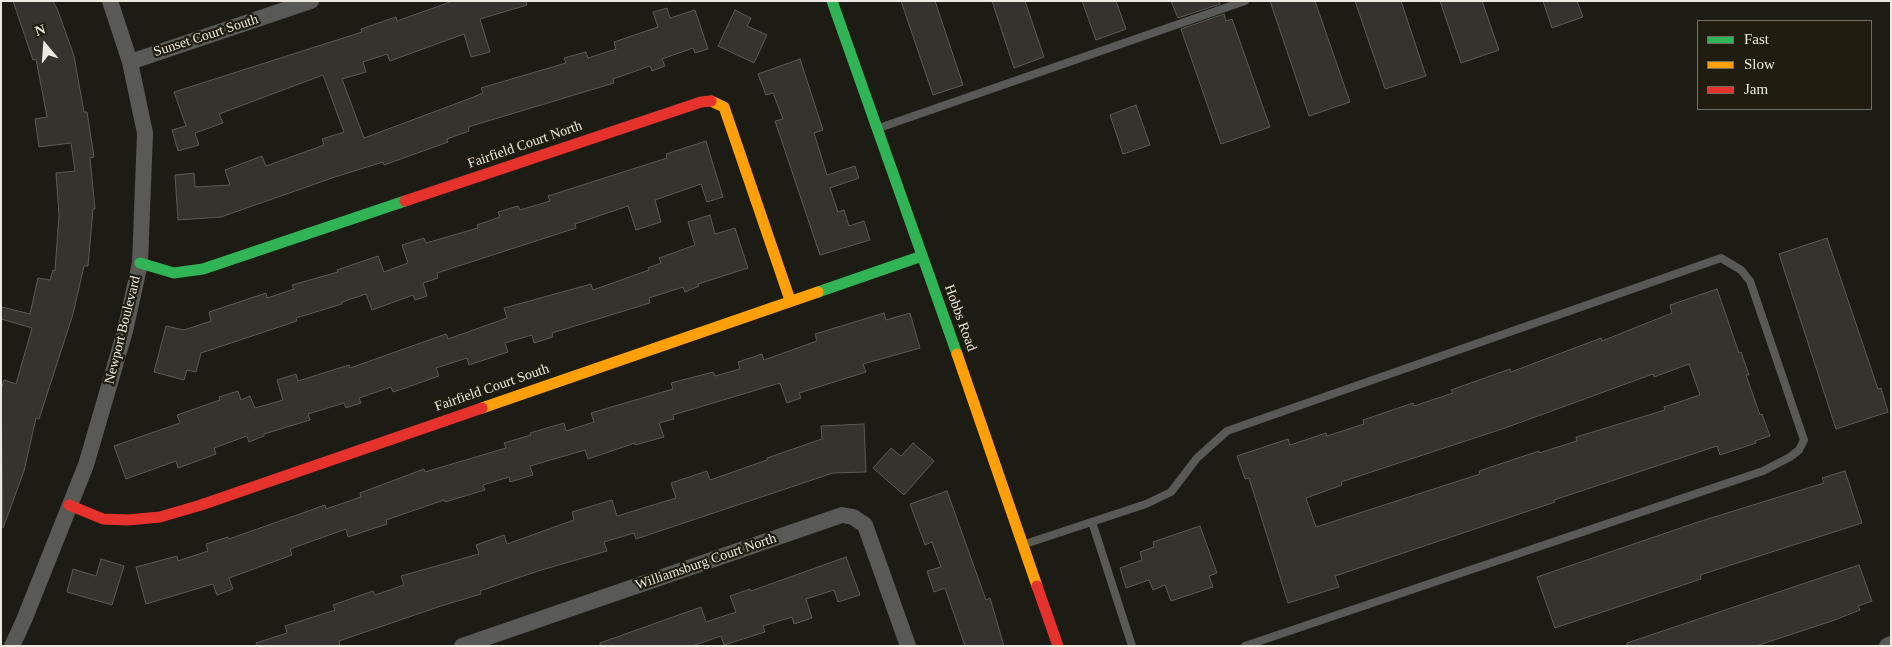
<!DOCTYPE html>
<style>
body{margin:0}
#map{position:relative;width:1892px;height:647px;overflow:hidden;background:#1c1b14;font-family:Georgia,serif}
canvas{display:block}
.frame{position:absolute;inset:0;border:2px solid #ebe9e0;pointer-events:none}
.legend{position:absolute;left:1697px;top:20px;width:175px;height:90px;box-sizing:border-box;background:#201d10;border:1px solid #716f63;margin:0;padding:6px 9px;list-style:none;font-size:15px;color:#ebe9e0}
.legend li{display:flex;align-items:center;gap:10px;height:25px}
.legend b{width:25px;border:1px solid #716f63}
.north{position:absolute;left:20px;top:20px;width:50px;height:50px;-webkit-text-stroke:4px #201d10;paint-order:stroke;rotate:342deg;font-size:14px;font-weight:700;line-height:20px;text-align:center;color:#ebe9e0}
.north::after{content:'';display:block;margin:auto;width:18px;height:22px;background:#ebe9e0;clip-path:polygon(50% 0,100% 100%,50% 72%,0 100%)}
</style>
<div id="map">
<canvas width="1892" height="647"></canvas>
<div class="frame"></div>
<ul class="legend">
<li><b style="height:6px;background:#30b455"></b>Fast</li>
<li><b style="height:6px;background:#ff9f0a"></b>Slow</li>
<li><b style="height:6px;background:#e5322d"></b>Jam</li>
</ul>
<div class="north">N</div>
</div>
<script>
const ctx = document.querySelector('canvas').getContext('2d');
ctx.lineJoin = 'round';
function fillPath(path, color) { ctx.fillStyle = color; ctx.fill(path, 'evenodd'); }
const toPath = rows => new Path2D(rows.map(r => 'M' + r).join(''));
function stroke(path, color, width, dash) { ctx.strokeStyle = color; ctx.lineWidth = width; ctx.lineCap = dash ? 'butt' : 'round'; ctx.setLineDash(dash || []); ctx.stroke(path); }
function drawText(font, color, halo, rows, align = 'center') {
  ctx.font = font + ' Georgia,serif'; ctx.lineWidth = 4.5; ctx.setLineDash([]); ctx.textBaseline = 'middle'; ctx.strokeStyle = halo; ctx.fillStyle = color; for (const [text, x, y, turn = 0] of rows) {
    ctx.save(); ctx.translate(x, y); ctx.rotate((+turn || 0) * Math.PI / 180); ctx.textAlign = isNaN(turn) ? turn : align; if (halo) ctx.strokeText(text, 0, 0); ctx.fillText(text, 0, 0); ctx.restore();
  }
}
const building = toPath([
 [13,1,53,1,58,11,74,56,84,112,87,112,94,157,90,158,95,209,93,209,88,266,84,266,73,314,39,419,36,418,24,471,3,528,1,390,4,380,16,384,32,328,1,319,1,310,2,307,30,314,38,278,50,280,53,270,55,271,59,215,56,173,75,171,71,143,39,147,35,119,47,117,36,59,33,60,13,1],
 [453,1,526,1,527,5,480,19,490,52,471,57,464,34,390,61,387,54,363,62,366,72,342,79,364,138,471,98,483,93,481,88,566,63,564,58,586,52,588,58,616,49,614,42,658,27,653,12,667,8,670,18,695,10,708,49,695,53,693,48,662,59,665,66,652,71,650,66,613,79,614,83,468,127,469,131,447,139,448,142,384,165,383,162,335,177,221,217,178,220,175,175,194,173,195,187,230,185,225,170,262,156,266,166,324,145,322,139,344,132,323,75,219,114,223,123,195,133,199,145,178,151,172,130,186,126,174,92,362,32,361,29,396,17,397,21,453,1],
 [901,1,935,1,963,85,933,95,901,1],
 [992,1,1025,1,1044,57,1014,68,992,1],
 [1082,1,1116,1,1126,29,1096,40,1082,1],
 [1171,1,1219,1,1220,4,1178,18,1171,1],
 [1270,1,1315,1,1350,102,1309,116,1270,1],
 [1355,1,1401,1,1426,76,1385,89,1355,1],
 [1440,1,1482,1,1499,50,1461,63,1440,1],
 [1543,1,1577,1,1583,17,1552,28,1543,1],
 [735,10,751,18,747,26,767,35,754,63,718,46,735,10],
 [1224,14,1226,21,1232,19,1270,127,1221,144,1181,29,1224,14],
 [800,59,823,130,814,133,827,175,855,166,859,178,830,188,838,212,844,210,849,226,864,221,870,240,820,255,775,121,783,119,773,93,766,95,758,74,800,59],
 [1136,105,1150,145,1123,154,1110,115,1136,105],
 [706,141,723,197,707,202,701,184,655,200,661,222,636,230,628,206,575,224,576,228,437,273,438,278,423,283,427,296,415,300,413,295,372,310,366,294,342,302,342,304,296,318,297,321,201,353,196,372,187,370,184,380,154,372,166,326,184,330,211,321,209,312,266,293,267,298,294,289,292,285,338,272,337,270,378,256,384,272,408,263,402,245,424,238,426,243,478,228,477,225,500,217,498,212,518,206,520,210,550,201,548,196,667,158,666,154,706,141],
 [710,215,715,234,735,228,748,268,698,284,699,286,685,292,683,287,649,298,650,303,552,333,553,337,534,343,532,335,505,343,508,352,469,365,467,358,436,368,439,376,405,388,393,392,391,387,359,398,361,403,346,408,344,403,308,414,310,420,264,434,264,436,249,442,247,436,214,448,216,454,178,468,176,461,126,479,114,446,180,423,177,415,220,400,219,397,238,391,241,400,250,396,255,408,283,400,277,380,296,374,298,381,349,365,350,368,446,334,448,339,507,318,504,308,591,284,593,290,649,270,648,268,661,263,659,258,695,245,688,222,710,215],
 [1827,238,1878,389,1881,388,1888,412,1836,429,1779,254,1827,238],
 [1717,289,1739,353,1741,352,1749,375,1746,375,1760,415,1762,414,1770,436,1755,441,1756,443,1720,455,1717,446,1554,500,1555,502,1335,576,1339,587,1288,603,1249,478,1245,479,1237,456,1288,439,1290,445,1326,433,1327,436,1364,424,1363,420,1413,403,1414,406,1453,393,1451,390,1510,369,1511,372,1601,338,1602,341,1672,313,1670,305,1717,289],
 [1689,364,1700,395,1664,407,1665,410,1576,437,1577,441,1539,453,1539,451,1479,471,1480,474,1316,527,1306,498,1342,485,1341,482,1505,428,1653,374,1654,377,1689,364],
 [884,313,886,320,910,313,920,348,863,364,866,372,799,393,801,398,787,403,780,383,673,415,674,419,659,423,664,437,635,445,635,443,588,459,585,450,530,466,533,475,510,482,509,477,483,485,485,490,445,502,444,500,386,520,387,524,348,537,346,529,290,549,292,555,229,578,233,589,217,595,213,584,146,604,136,567,177,556,178,561,208,551,206,544,228,537,229,539,325,505,326,509,361,497,360,493,424,469,425,472,506,448,504,443,531,435,530,433,564,423,566,431,594,422,591,413,673,389,671,383,713,372,715,376,740,369,738,362,762,354,764,360,817,341,815,334,884,313],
 [864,424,866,472,833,473,636,539,634,533,604,542,607,551,538,571,480,591,481,594,441,606,339,641,340,646,257,646,256,643,287,633,285,626,335,610,333,605,373,591,375,595,404,585,401,576,479,554,476,545,504,535,507,544,574,520,572,512,612,500,617,516,676,498,671,483,707,471,710,480,767,460,767,458,822,439,821,426,864,424],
 [913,443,934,461,904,495,873,468,891,448,901,456,913,443],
 [1845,471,1862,523,1700,575,1701,579,1555,628,1537,577,1698,522,1824,483,1822,478,1845,471],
 [947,491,986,600,990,598,1004,646,965,646,945,588,934,592,927,571,941,567,932,542,925,545,910,504,947,491],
 [1200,526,1217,573,1209,576,1213,587,1171,601,1165,585,1153,590,1149,580,1126,588,1120,568,1142,560,1140,552,1154,547,1153,542,1200,526],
 [846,557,860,595,838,602,834,590,806,599,812,618,794,624,792,617,763,626,765,632,724,645,721,636,692,646,600,646,600,643,701,607,706,622,736,612,730,596,750,589,751,591,846,557],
 [101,559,124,566,112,605,67,592,73,569,96,576,101,559],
 [1859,565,1872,601,1858,606,1860,610,1832,621,1756,646,1627,646,1627,643,1859,565]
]);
const lane = toPath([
 [879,128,1245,1],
 [1092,522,1132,646],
 [1025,544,1146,504,1171,492,1197,458,1227,431,1721,258,1741,270,1750,281,1804,440,1799,450,1790,457,1763,471,1245,646]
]);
const street = toPath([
 [130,62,311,1],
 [12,646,24,620,86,465,125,331,140,263,145,133,130,62,110,1],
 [462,646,842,515,853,517,865,525,908,646],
 [1887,646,1891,644]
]);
const fast = toPath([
 [832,1,957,354],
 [140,263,174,273,203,269,405,201],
 [818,292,922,256]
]);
const slow = toPath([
 [711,101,724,107,790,300],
 [957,354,1037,586],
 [482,408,818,292]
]);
const jam = toPath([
 [405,201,701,102,711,101],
 [69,505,103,519,128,520,160,517,201,505,482,408],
 [1037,586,1058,646]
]);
const streetNames = [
 ["Sunset Court South",206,36,-18],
 ["Fairfield Court North",525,145,-19],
 ["Hobbs Road",960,318,70],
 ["Newport Boulevard",123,330,-76],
 ["Fairfield Court South",492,388,-19],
 ["Williamsburg Court North",706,562,-19]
];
fillPath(building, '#36332e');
stroke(building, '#5d5a55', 1);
stroke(lane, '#595956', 8);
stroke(street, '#595956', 16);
stroke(fast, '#30b455', 11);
stroke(slow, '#ff9f0a', 11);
stroke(jam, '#e5322d', 11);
drawText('14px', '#ebe9e0', '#201d10', streetNames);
</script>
